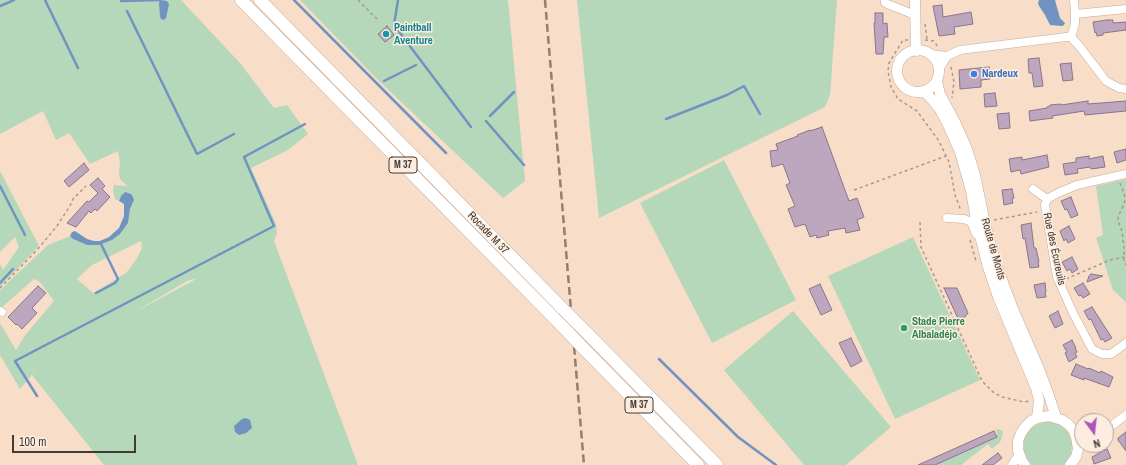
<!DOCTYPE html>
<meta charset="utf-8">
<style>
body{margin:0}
#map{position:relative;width:1126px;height:465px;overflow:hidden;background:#f8ddc9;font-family:"Archivo Narrow",sans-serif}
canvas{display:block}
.north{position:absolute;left:1074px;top:413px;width:40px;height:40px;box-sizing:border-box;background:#fdede0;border:1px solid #b3a59a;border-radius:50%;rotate:165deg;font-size:11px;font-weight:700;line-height:16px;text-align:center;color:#443a32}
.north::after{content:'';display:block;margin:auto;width:14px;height:18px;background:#ae52bc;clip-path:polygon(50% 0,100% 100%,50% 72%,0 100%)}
.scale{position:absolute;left:12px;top:435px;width:124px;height:18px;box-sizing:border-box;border:2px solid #443a32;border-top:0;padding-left:5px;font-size:12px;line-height:14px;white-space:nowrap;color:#443a32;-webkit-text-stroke:3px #fdede0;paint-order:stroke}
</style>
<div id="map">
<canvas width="1126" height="465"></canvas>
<div class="north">N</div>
<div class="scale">100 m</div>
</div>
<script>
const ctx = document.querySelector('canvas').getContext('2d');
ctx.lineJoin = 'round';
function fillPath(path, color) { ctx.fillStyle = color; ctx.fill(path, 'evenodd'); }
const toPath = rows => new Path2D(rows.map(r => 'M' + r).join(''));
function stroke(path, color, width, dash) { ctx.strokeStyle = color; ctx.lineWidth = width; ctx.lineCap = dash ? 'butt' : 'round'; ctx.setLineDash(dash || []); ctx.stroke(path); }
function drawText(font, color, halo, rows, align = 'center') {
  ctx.font = font + ' "Archivo Narrow",sans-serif'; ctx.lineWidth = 3; ctx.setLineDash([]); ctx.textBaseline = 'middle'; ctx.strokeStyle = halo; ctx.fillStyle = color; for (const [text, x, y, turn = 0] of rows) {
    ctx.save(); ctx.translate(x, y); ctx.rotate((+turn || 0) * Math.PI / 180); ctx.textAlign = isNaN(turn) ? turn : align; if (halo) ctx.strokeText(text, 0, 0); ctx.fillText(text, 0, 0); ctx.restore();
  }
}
const green = toPath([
 [0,0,181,0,240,63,274,108,287,105,308,134,288,150,251,168,276,224,277,233,274,241,358,465,104,465,32,375,40,365,20,389,0,355,0,323,16,350,26,334,54,301,39,281,34,279,0,309,0,290,48,245,70,236,73,239,87,245,99,245,112,240,120,234,128,223,130,209,133,203,121,196,119,201,115,199,113,190,114,185,127,186,120,179,119,174,120,162,118,151,90,164,69,133,56,140,43,111,0,134],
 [141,241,142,248,136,260,126,273,93,293,77,279,92,265],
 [198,278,133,313,187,281],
 [300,0,508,0,525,181,503,198,380,82],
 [577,0,837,0,830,95,825,107,599,218],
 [724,160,796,300,712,343,640,203],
 [0,171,39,246,0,287,0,264,3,270,19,247,15,237,0,252],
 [1126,179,1126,302,1113,290,1096,238,1103,235,1096,186],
 [913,237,980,380,895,419,828,276],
 [793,311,891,427,846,465,804,465,724,370],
 [1048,421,1060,425,1068,432,1072,443,1071,454,1069,459,1064,465,1032,465,1028,460,1024,451,1024,438,1027,433,1033,427,1038,424],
 [998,429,1001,430,1003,432,1002,437,1000,442,992,449,988,444,961,465,931,465,998,435,996,430]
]);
const water = toPath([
 [160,0,167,1,169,4,166,18,164,20,161,19,160,16,159,3],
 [1039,0,1055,0,1060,18,1065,23,1064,25,1062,26,1050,25,1045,15,1039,6,1038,3],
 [125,192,131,194,133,197,134,200,130,209,128,223,120,234,112,240,99,245,87,245,73,239,70,236,72,232,75,231,87,239,94,241,100,241,109,237,119,228,124,216,124,204,119,201,121,196],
 [246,418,250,420,252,428,246,433,243,434,239,435,235,432,234,426,242,419]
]);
const stream = toPath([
 [45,0,78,68],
 [121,0,121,1,160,0],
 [294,0,446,153],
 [398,0,394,25,471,127],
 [0,6,14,0],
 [127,11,197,154,234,134],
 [384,81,416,65],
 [490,116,514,92],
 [666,119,727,95,744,86,760,114],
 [486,121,524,165],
 [0,186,25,235],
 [0,283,13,269],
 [96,293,115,283,118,279,101,244],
 [659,359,738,437,776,465],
 [37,396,15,361,274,226,244,157,305,124]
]);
const building = toPath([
 [942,5,943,17,971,12,973,24,954,27,955,34,939,36,933,6,942,5],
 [875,13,883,13,883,24,887,23,888,37,884,37,883,54,876,54,874,23,875,23,875,13],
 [1107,20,1113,20,1113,23,1126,22,1126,30,1103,33,1103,35,1097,36,1096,32,1095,33,1093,22,1107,20],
 [387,26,394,35,385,42,378,34,387,26],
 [1039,58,1043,86,1034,87,1032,73,1029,73,1028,59,1039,58],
 [1071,63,1073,80,1063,81,1060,64,1071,63],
 [989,67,990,79,981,80,981,87,960,89,959,70,989,67],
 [995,93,997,106,985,107,984,94,995,93],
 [1088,101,1088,104,1126,101,1126,111,1085,115,1084,111,1052,116,1053,118,1030,121,1029,111,1047,108,1047,107,1050,106,1050,105,1061,104,1061,105,1088,101],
 [1009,113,1010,128,999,129,997,114,1009,113],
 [822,127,849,201,857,198,864,217,857,220,860,230,846,233,845,228,828,231,829,235,817,238,816,235,810,237,805,224,795,227,788,209,795,206,786,185,790,183,783,164,772,167,770,151,778,150,776,144,798,136,797,135,810,130,810,131,822,127],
 [1126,149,1126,160,1117,163,1114,152,1126,149],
 [1047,155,1049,167,1021,174,1020,170,1011,172,1009,159,1022,157,1022,160,1047,155],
 [1089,156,1089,159,1103,156,1105,167,1091,169,1090,167,1077,169,1078,173,1065,175,1063,164,1076,162,1076,158,1089,156],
 [84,163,89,170,69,187,64,181,84,163],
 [98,178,105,186,102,189,110,197,97,211,95,209,91,213,89,211,76,227,67,223,87,201,89,202,98,193,90,185,98,178],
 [1012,189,1014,198,1012,199,1013,203,1004,205,1002,190,1012,189],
 [1071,197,1078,215,1071,218,1067,209,1065,210,1061,201,1071,197],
 [1031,223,1034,248,1036,248,1039,262,1038,262,1039,267,1030,268,1025,238,1023,239,1021,225,1031,223],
 [1069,226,1075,239,1068,243,1066,239,1064,241,1060,231,1069,226],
 [1072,257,1078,269,1072,273,1070,269,1067,271,1062,262,1072,257],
 [1091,274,1103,276,1087,282,1089,276,1091,274],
 [1045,283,1046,292,1045,292,1046,297,1037,298,1034,285,1045,283],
 [1083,283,1090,294,1083,298,1081,295,1079,296,1074,288,1083,283],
 [820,284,832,310,821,315,809,289,820,284],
 [38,286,46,293,32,308,37,313,22,329,17,324,16,325,8,317,38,286],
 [944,288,957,288,968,313,960,323,944,288],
 [1092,307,1112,338,1105,342,1103,339,1101,340,1091,319,1089,320,1084,311,1092,307],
 [1058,311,1063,324,1055,328,1049,316,1058,311],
 [851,338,862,361,851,367,839,343,851,338],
 [1072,340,1076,348,1075,348,1077,352,1075,353,1077,357,1069,362,1065,353,1067,352,1063,345,1072,340],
 [1076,364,1088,369,1089,368,1100,373,1101,371,1113,377,1109,387,1084,378,1084,380,1071,375,1076,364],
 [994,431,997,437,935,465,918,465,994,431],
 [1126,432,1126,451,1118,440,1118,438,1126,432],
 [1107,449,1111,458,1094,464,1092,457,1107,449],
 [998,453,1002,458,993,465,982,465,998,453]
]);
const path = toPath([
 [358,0,379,21],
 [925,24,927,40],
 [908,40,903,40,889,63,888,71,891,87,898,99,917,111,939,141,949,162,955,195,961,211],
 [925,40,934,41,938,47],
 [951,67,954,82,952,98],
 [1120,183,1124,193,1125,200,1124,204,1118,217,1118,221,1122,231,1124,248,1124,260,1126,265],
 [854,190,946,156],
 [994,220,1037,212],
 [920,222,921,247,982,381,993,392,1002,397,1024,402,1030,401],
 [970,240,976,261],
 [1066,279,1110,260,1124,257],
 [0,288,37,250,57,226,70,206,73,199,86,186],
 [1087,448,1091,445]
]);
const minor = toPath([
 [885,0,885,3,915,15],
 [1075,14,1126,9],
 [1071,37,1075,24,1075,14,1074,0],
 [930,54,947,56],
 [939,70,947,56,960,50,1066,37,1071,37,1080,47,1106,81,1119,88,1126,89],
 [1126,174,1077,185,1058,193,1047,199,1045,205,1057,277,1073,313,1092,349,1102,354,1111,354,1126,343],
 [1033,189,1047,199],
 [947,218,964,219,969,221,972,224,976,234],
 [0,311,2,312],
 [1106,430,1126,415],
 [1012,465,1019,454]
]);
const major = toPath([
 [915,0,916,51],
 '897 71a21 21 0 1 1 42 0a21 21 0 1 1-42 0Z',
 [937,81,940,94,955,122,967,149,975,175,986,228,996,264,1013,309,1039,369,1048,393,1056,417],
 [923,91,928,95,939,108,948,125,960,152,971,191,976,220,988,267,998,297,1036,388,1039,400,1037,418],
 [1025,465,1022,461,1018,450,1018,441,1021,433,1026,426,1031,421,1037,418,1049,416,1062,420,1068,424,1074,431,1076,437,1078,449,1076,457,1070,465]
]);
const highway = toPath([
 [241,0,565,329],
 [260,0,563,309],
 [586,332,717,465],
 [587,352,698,465]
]);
const rail = toPath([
 [545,0,584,465]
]);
const highwayBridge = toPath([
 [563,309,586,332],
 [565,329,587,352]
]);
const markers = [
 [386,34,4,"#0f9aa8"],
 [974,74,4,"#3f7fe0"],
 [904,328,4,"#2e9e5b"]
];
const shields = [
 [403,165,28],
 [639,405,28]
];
const shieldNames = [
 ["M 37",403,165],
 ["M 37",639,405]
];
const cultureNames = [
 ["Paintball",394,28],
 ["Aventure",394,41]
];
const shopNames = [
 ["Nardeux",982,74]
];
const streetNames = [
 ["Rocade M 37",488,233,46],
 ["Route de Monts",993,249,74],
 ["Rue des Écureuils",1054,249,78]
];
const leisureNames = [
 ["Stade Pierre",912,322],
 ["Albaladéjo",912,335]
];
fillPath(green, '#b5d8ba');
fillPath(water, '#7193c0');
stroke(stream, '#7193c0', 2.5);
fillPath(building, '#bda7be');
stroke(building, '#89758b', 1);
stroke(minor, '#c5ab98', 9);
stroke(major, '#c5ab98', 11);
stroke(highway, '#c5ab98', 13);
stroke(path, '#ac9889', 1.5, [3, 3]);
stroke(minor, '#fff', 8);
stroke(major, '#fff', 10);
stroke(highway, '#fff', 12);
stroke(rail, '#918072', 2.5, [8, 4]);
stroke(highwayBridge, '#c5ab98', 13, []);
stroke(highwayBridge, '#fff', 12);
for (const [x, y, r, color] of markers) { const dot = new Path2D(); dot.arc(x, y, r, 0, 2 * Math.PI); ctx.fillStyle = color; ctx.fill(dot); stroke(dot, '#fdede0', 1.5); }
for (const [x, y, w] of shields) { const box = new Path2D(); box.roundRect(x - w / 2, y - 8, w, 16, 3); ctx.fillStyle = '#fdede0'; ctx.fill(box); stroke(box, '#443a32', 1); }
drawText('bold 10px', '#443a32', null, shieldNames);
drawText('bold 11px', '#0d838f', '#fdede0', cultureNames, 'left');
drawText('bold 11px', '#366cbe', '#fdede0', shopNames, 'left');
drawText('11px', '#443a32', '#fdede0', streetNames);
drawText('bold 11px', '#27864d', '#fdede0', leisureNames, 'left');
</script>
